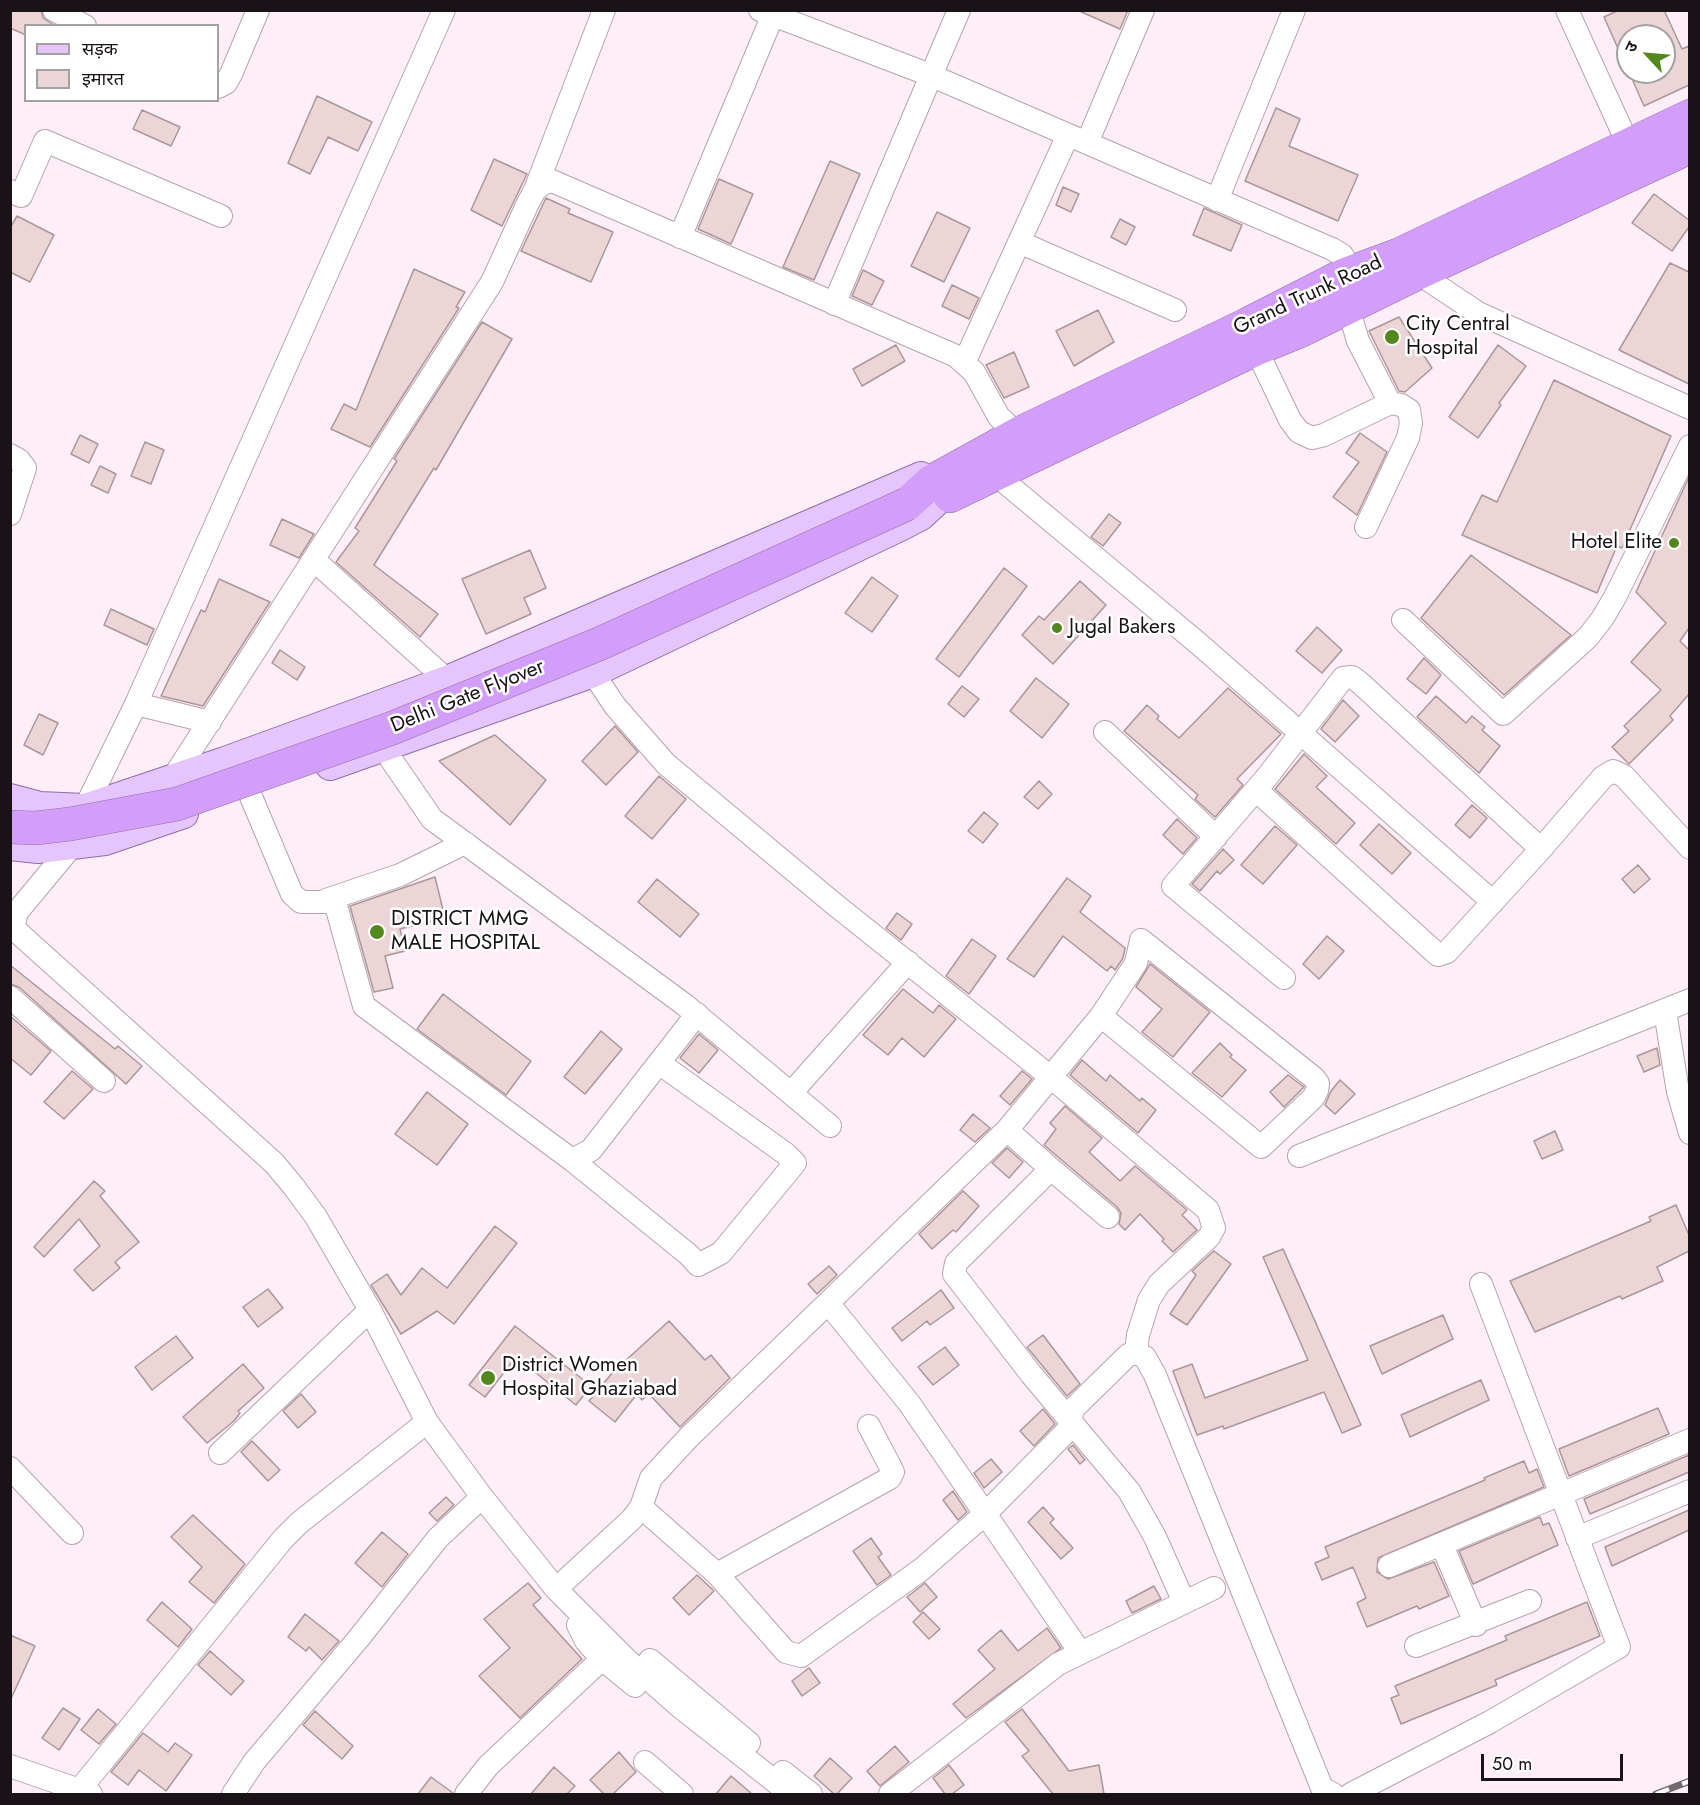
<!DOCTYPE html>
<meta charset="utf-8">
<style>
body{margin:0}
#map{position:relative;width:1700px;height:1805px;overflow:hidden;background:#feeef7;font-family:Jost,"Noto Sans Devanagari",sans-serif}
canvas{display:block}
.frame{position:absolute;inset:0;border:12px solid #191317;pointer-events:none}
.legend{position:absolute;left:24px;top:24px;width:195px;height:78px;box-sizing:border-box;background:#fff;border:2px solid #a3a1a2;margin:0;padding:8px 10px;list-style:none;font-size:18px;color:#191317}
.legend li{display:flex;align-items:center;gap:12px;height:30px}
.legend b{width:30px;border:2px solid #a3a1a2}
.north{position:absolute;left:1616px;top:24px;width:60px;height:60px;box-sizing:border-box;background:#fff;border:2px solid #a3a1a2;border-radius:50%;rotate:296deg;font-size:16px;font-weight:700;line-height:24px;text-align:center;color:#191317}
.north::after{content:'';display:block;margin:auto;width:21px;height:27px;background:#54881f;clip-path:polygon(50% 0,100% 100%,50% 72%,0 100%)}
.scale{position:absolute;left:1481px;top:1754px;width:142px;height:27px;box-sizing:border-box;border:3px solid #191317;border-top:0;padding-left:8px;font-size:18px;line-height:21px;white-space:nowrap;color:#191317;-webkit-text-stroke:4px #fff;paint-order:stroke}
</style>
<div id="map">
<canvas width="1700" height="1805"></canvas>
<div class="frame"></div>
<ul class="legend">
<li><b style="height:8px;background:#e5c5fb"></b>सड़क</li>
<li><b style="height:16px;background:#ecd5d7"></b>इमारत</li>
</ul>
<div class="north">उ</div>
<div class="scale">50 m</div>
</div>
<script>
const ctx = document.querySelector('canvas').getContext('2d');
ctx.lineJoin = 'round';
function fillPath(path, color) { ctx.fillStyle = color; ctx.fill(path, 'evenodd'); }
const toPath = rows => new Path2D(rows.map(r => 'M' + r).join(''));
function stroke(path, color, width, dash) { ctx.strokeStyle = color; ctx.lineWidth = width; ctx.lineCap = dash ? 'butt' : 'round'; ctx.setLineDash(dash || []); ctx.stroke(path); }
function drawText(font, color, halo, rows, align = 'center') {
  ctx.font = font + ' Jost,sans-serif'; ctx.lineWidth = 5; ctx.setLineDash([]); ctx.textBaseline = 'middle'; ctx.strokeStyle = halo; ctx.fillStyle = color; for (const [text, x, y, turn = 0] of rows) {
    ctx.save(); ctx.translate(x, y); ctx.rotate((+turn || 0) * Math.PI / 180); ctx.textAlign = isNaN(turn) ? turn : align; if (halo) ctx.strokeText(text, 0, 0); ctx.fillText(text, 0, 0); ctx.restore();
  }
}
const building = toPath([
 [10,10,41,10,43,18,55,26,26,26,26,35,10,28,10,10],
 [1077,10,1128,10,1120,29,1077,10],
 [1619,10,1664,10,1682,49,1689,46,1689,85,1644,106,1629,72,1664,72,1664,36,1628,36,1628,71,1604,17,1619,10],
 [317,96,372,122,358,151,328,137,310,174,288,163,317,96],
 [1276,108,1300,119,1289,146,1358,175,1338,221,1245,181,1276,108],
 [142,110,180,127,171,146,133,129,142,110],
 [494,159,527,174,502,226,471,210,494,159],
 [830,161,860,174,814,280,783,267,830,161],
 [719,179,753,194,731,244,698,229,719,179],
 [1063,187,1079,194,1071,212,1056,205,1063,187],
 [1654,194,1689,220,1689,227,1672,251,1632,223,1654,194],
 [546,198,570,209,568,213,613,232,591,282,521,251,546,198],
 [1204,208,1242,225,1231,251,1193,235,1204,208],
 [937,212,970,228,944,282,911,266,937,212],
 [17,216,54,235,30,282,10,272,10,228,17,216],
 [1120,219,1135,227,1126,245,1111,237,1120,219],
 [1670,263,1689,272,1689,384,1619,350,1670,263],
 [414,269,465,292,456,307,459,308,370,447,331,429,344,404,356,410,414,269],
 [863,270,884,281,872,305,852,296,863,270],
 [952,285,979,298,969,319,942,306,952,285],
 [1098,310,1114,342,1074,366,1056,331,1098,310],
 [1399,317,1432,368,1405,392,1399,391,1369,331,1399,317],
 [482,322,512,339,436,470,434,468,374,565,438,614,420,637,336,562,359,531,355,528,397,461,394,459,482,322],
 [896,345,905,361,862,386,853,369,896,345],
 [1498,345,1526,366,1499,403,1501,405,1478,438,1449,417,1498,345],
 [1014,352,1029,387,1004,398,986,365,1014,352],
 [1554,380,1671,436,1622,548,1617,546,1597,593,1462,535,1482,495,1497,502,1554,380],
 [1360,433,1387,452,1357,515,1333,497,1359,462,1346,453,1360,433],
 [80,435,98,444,89,463,71,454,80,435],
 [145,442,164,450,151,484,131,476,145,442],
 [100,466,116,474,108,493,91,485,100,466],
 [1689,477,1689,628,1680,641,1689,650,1689,694,1670,716,1673,720,1629,764,1612,747,1629,731,1624,726,1661,690,1631,662,1666,623,1636,592,1689,477],
 [1109,514,1121,523,1103,546,1091,537,1109,514],
 [282,519,314,534,299,558,270,545,282,519],
 [530,550,546,588,524,598,531,614,486,634,462,579,530,550],
 [1471,555,1571,635,1504,695,1421,618,1471,555],
 [1004,568,1027,586,959,677,936,659,1004,568],
 [872,577,898,596,872,632,845,613,872,577],
 [219,579,270,602,203,706,161,696,201,610,205,612,219,579],
 [1080,581,1106,605,1053,664,1022,635,1039,616,1044,620,1080,581],
 [111,609,154,629,147,645,104,625,111,609],
 [1317,627,1342,650,1322,673,1296,651,1317,627],
 [280,650,305,667,297,680,272,663,280,650],
 [1424,658,1441,675,1426,694,1407,679,1424,658],
 [1036,678,1069,704,1042,738,1010,711,1036,678],
 [962,686,979,699,964,717,948,704,962,686],
 [1228,688,1281,734,1237,779,1243,785,1215,817,1195,799,1198,795,1124,731,1147,705,1159,716,1157,719,1179,738,1228,688],
 [1436,696,1466,723,1472,716,1485,727,1482,730,1500,746,1479,773,1417,717,1436,696],
 [1343,700,1359,716,1335,742,1321,729,1343,700],
 [39,714,58,723,43,755,24,745,39,714],
 [615,726,638,752,606,785,582,761,615,726],
 [495,735,546,780,510,825,439,761,495,735],
 [1304,754,1327,776,1316,787,1355,823,1336,844,1275,789,1304,754],
 [659,776,686,799,652,839,625,816,659,776],
 [1039,781,1052,794,1038,809,1024,797,1039,781],
 [1472,805,1487,818,1470,838,1455,825,1472,805],
 [984,812,998,824,983,843,968,831,984,812],
 [1177,819,1197,838,1183,854,1163,835,1177,819],
 [1379,824,1411,853,1392,874,1360,845,1379,824],
 [1275,826,1297,845,1263,884,1241,865,1275,826],
 [1223,849,1234,860,1220,874,1217,871,1200,891,1192,884,1223,849],
 [1638,865,1650,879,1634,893,1622,879,1638,865],
 [435,877,445,918,400,929,405,951,385,956,393,988,374,992,350,906,435,877],
 [1067,878,1091,896,1080,912,1125,948,1123,958,1115,970,1111,966,1107,971,1063,936,1034,977,1007,959,1067,878],
 [657,879,699,914,680,937,638,902,657,879],
 [897,913,912,924,901,940,886,928,897,913],
 [1327,936,1344,951,1319,979,1303,964,1327,936],
 [972,939,996,956,969,994,946,976,972,939],
 [1150,964,1210,1012,1173,1057,1142,1032,1162,1009,1136,987,1150,964],
 [10,965,115,1049,118,1046,142,1066,126,1084,19,987,10,984,10,965],
 [903,989,933,1013,939,1005,956,1019,924,1057,902,1038,888,1055,863,1035,903,989],
 [443,994,531,1061,506,1095,417,1029,443,994],
 [10,1016,51,1051,31,1075,10,1058,10,1016],
 [601,1031,622,1049,585,1094,564,1077,601,1031],
 [699,1034,718,1050,699,1073,680,1058,699,1034],
 [1220,1043,1232,1055,1230,1057,1246,1070,1222,1097,1192,1073,1220,1043],
 [1657,1048,1660,1065,1644,1072,1637,1056,1657,1048],
 [1082,1060,1106,1081,1110,1075,1140,1101,1142,1098,1156,1110,1138,1133,1070,1075,1082,1060],
 [72,1071,93,1089,64,1119,44,1102,72,1071],
 [1022,1071,1032,1079,1010,1105,1000,1096,1022,1071],
 [1288,1075,1304,1087,1284,1107,1270,1092,1288,1075],
 [1340,1080,1355,1094,1335,1114,1325,1105,1331,1091,1340,1080],
 [427,1092,468,1124,437,1165,395,1134,427,1092],
 [1065,1106,1102,1138,1089,1152,1120,1181,1135,1166,1187,1210,1182,1215,1197,1230,1173,1252,1162,1241,1164,1239,1140,1214,1125,1230,1119,1224,1121,1213,1117,1207,1044,1145,1056,1129,1050,1123,1065,1106],
 [973,1114,990,1128,975,1142,960,1130,973,1114],
 [1555,1131,1563,1150,1542,1159,1534,1141,1555,1131],
 [1007,1148,1023,1162,1009,1178,992,1163,1007,1148],
 [94,1181,105,1191,100,1196,139,1242,115,1262,120,1268,93,1291,74,1270,100,1246,79,1219,44,1257,34,1247,94,1181],
 [963,1191,979,1206,956,1232,953,1230,932,1249,919,1234,963,1191],
 [1676,1205,1689,1235,1689,1251,1657,1267,1663,1281,1622,1299,1620,1296,1535,1332,1510,1281,1651,1221,1649,1217,1676,1205],
 [495,1226,517,1243,454,1324,437,1311,401,1334,371,1285,387,1274,401,1295,422,1268,447,1288,495,1226],
 [1283,1249,1361,1425,1342,1433,1324,1392,1224,1429,1223,1426,1197,1435,1173,1371,1192,1364,1205,1398,1308,1360,1263,1257,1283,1249],
 [1214,1251,1231,1264,1187,1325,1170,1314,1196,1275,1192,1271,1214,1251],
 [829,1266,837,1275,817,1294,808,1284,829,1266],
 [268,1289,283,1308,258,1327,243,1307,268,1289],
 [941,1290,954,1308,930,1325,927,1321,902,1341,892,1328,941,1290],
 [1443,1315,1453,1339,1382,1374,1370,1346,1443,1315],
 [669,1321,705,1360,711,1355,730,1378,680,1427,649,1394,642,1400,637,1394,615,1422,589,1401,613,1372,669,1321],
 [515,1326,591,1386,576,1405,516,1357,485,1397,469,1385,515,1326],
 [1043,1335,1080,1384,1067,1396,1027,1347,1043,1335],
 [176,1336,193,1358,152,1390,135,1367,176,1336],
 [945,1347,959,1365,933,1385,918,1367,945,1347],
 [243,1364,264,1388,238,1411,240,1413,234,1421,207,1443,183,1417,243,1364],
 [1481,1380,1489,1400,1410,1437,1401,1415,1481,1380],
 [301,1394,316,1412,298,1428,283,1411,301,1394],
 [1658,1408,1669,1434,1569,1476,1559,1449,1658,1408],
 [1043,1409,1055,1424,1034,1446,1020,1431,1043,1409],
 [252,1441,280,1470,268,1481,241,1452,252,1441],
 [1073,1445,1085,1460,1080,1464,1068,1449,1073,1445],
 [1689,1455,1689,1472,1590,1514,1584,1499,1689,1455],
 [991,1459,1002,1472,984,1488,974,1473,991,1459],
 [1524,1461,1529,1473,1537,1469,1544,1487,1378,1558,1377,1572,1388,1579,1434,1562,1449,1596,1419,1609,1417,1606,1367,1627,1357,1603,1366,1598,1353,1567,1322,1580,1315,1563,1329,1557,1325,1547,1485,1480,1484,1478,1524,1461],
 [953,1491,967,1512,958,1520,943,1500,953,1491],
 [446,1497,454,1505,437,1521,429,1513,446,1497],
 [1043,1507,1054,1519,1050,1523,1073,1548,1061,1559,1028,1522,1043,1507],
 [1689,1510,1689,1530,1612,1566,1605,1547,1689,1510],
 [193,1515,245,1564,214,1603,189,1582,202,1567,171,1537,193,1515],
 [1540,1517,1543,1525,1549,1523,1558,1545,1473,1584,1459,1551,1540,1517],
 [382,1532,408,1554,382,1587,355,1563,382,1532],
 [871,1538,882,1554,878,1557,891,1575,877,1585,853,1551,871,1538],
 [697,1575,714,1591,689,1615,673,1598,697,1575],
 [528,1583,541,1598,533,1605,582,1659,520,1718,479,1676,510,1648,484,1619,528,1583],
 [925,1583,937,1597,920,1612,907,1597,925,1583],
 [1154,1586,1161,1599,1132,1613,1126,1601,1154,1586],
 [162,1602,192,1629,178,1647,147,1620,162,1602],
 [1587,1602,1600,1636,1495,1680,1497,1685,1401,1724,1391,1698,1399,1695,1395,1686,1507,1640,1505,1636,1587,1602],
 [923,1612,940,1629,929,1639,913,1622,923,1612],
 [305,1614,339,1641,322,1660,309,1647,306,1651,288,1637,305,1614],
 [1047,1628,1061,1648,966,1718,953,1704,995,1669,978,1650,1001,1630,1018,1651,1047,1628],
 [10,1635,35,1646,10,1701,10,1635],
 [210,1651,244,1681,231,1695,198,1665,210,1651],
 [809,1668,820,1683,802,1696,792,1681,809,1668],
 [63,1708,80,1719,59,1750,42,1738,63,1708],
 [98,1709,116,1724,99,1744,81,1730,98,1709],
 [1022,1709,1069,1771,1099,1765,1104,1794,1053,1794,1022,1756,1029,1751,1005,1722,1022,1709],
 [315,1711,353,1746,342,1759,303,1725,315,1711],
 [143,1733,168,1752,175,1743,192,1755,166,1791,139,1770,128,1785,111,1772,143,1733],
 [895,1746,909,1762,880,1786,867,1771,895,1746],
 [619,1752,636,1772,613,1794,604,1794,590,1780,619,1752],
 [830,1758,852,1778,837,1794,834,1794,814,1776,830,1758],
 [949,1765,964,1785,952,1794,945,1794,933,1778,949,1765],
 [554,1767,575,1786,567,1794,531,1794,554,1767],
 [731,1776,752,1794,716,1794,731,1776],
 [431,1777,453,1793,453,1794,418,1794,431,1777]
]);
const minor = toPath([
 [54,10,85,26],
 [760,10,930,75,1332,249,1342,255,1348,265,1344,275],
 [1567,10,1628,144],
 [218,87,226,83,231,74,258,10],
 [1087,143,1143,10],
 [535,190,604,10],
 [10,191,21,196,45,141,221,216],
 [1217,200,1294,10],
 [680,237,775,10],
 [1019,242,1175,310],
 [1418,273,1478,313,1690,408],
 [834,304,959,10],
 [1348,307,1358,341,1390,403],
 [1256,349,1290,420,1299,432,1312,438,1324,435,1390,403,1401,405,1409,410,1411,423,1408,438,1366,527],
 [964,363,1068,135],
 [10,455,19,460,25,468,10,514],
 [995,474,1199,644,1493,902],
 [314,560,447,680],
 [1403,620,1503,714,1588,637,1602,619,1614,599,1690,446],
 [593,673,615,706,666,764,833,903,1052,1078,1208,1210,1214,1228,1209,1237,1159,1284,1149,1300,1138,1335,1136,1353],
 [136,704,210,722],
 [1105,732,1216,837],
 [378,734,384,749,432,819,685,1005,830,1126],
 [173,778,492,282,528,203,535,190,544,183,552,181,956,356,974,372,999,417,1018,434],
 [1256,790,1438,955,1447,952,1541,849,1603,777,1613,771,1624,776,1690,848],
 [249,792,292,894,301,902,335,902,364,1006,572,1160,591,1150,697,1014],
 [85,808,136,704,444,10],
 [71,847,17,912,13,928,274,1163,294,1187,316,1217,370,1310,427,1422,482,1497,556,1589,627,1660,679,1706,791,1794],
 [326,900,400,875,465,843],
 [1284,978,1173,886,1267,777,1343,678,1352,677,1359,682,1541,849],
 [10,997,104,1081],
 [1665,1011,1678,1092,1690,1133],
 [1101,1016,1261,1147,1313,1098,1317,1091,1318,1083,1314,1078,1141,940],
 [791,1093,908,962],
 [1007,1130,1051,1169],
 [1299,1156,1690,1000],
 [572,1160,689,1255,698,1265,721,1253,795,1163,786,1154,659,1063],
 [1108,1217,1051,1169,956,1263,954,1274,1031,1374,1129,1491,1155,1537,1184,1602],
 [828,1303,909,1403,1080,1652],
 [220,1453,370,1310],
 [10,1468,72,1533],
 [641,1507,717,1574,786,1652,801,1656,922,1569,985,1514,1068,1430,1073,1409,1128,1355,1136,1353,1145,1357,1155,1375,1322,1788,1333,1794],
 [1577,1538,1690,1491],
 [1442,1545,1476,1625],
 [1389,1566,1690,1440],
 [717,1574,890,1478,893,1472,890,1466,869,1426],
 [556,1589,632,1519,641,1507,651,1478,689,1437,1007,1130,1101,1016,1136,963,1141,940],
 [578,1625,586,1641,602,1659,635,1686],
 [1416,1646,1530,1601],
 [650,1660,749,1743],
 [645,1762,682,1794],
 [10,1766,91,1794],
 [783,1772,811,1794],
 [76,1794,283,1539,299,1523,427,1422],
 [233,1794,254,1762,359,1638,438,1538,482,1497],
 [466,1794,488,1766,602,1659],
 [890,1794,1058,1664,1214,1588],
 [1351,1794,1490,1722,1619,1647,1481,1284]
]);
const major = toPath([
 [330,766,593,673,902,526,921,516,935,503],
 [10,798,40,806,85,808,225,761,447,680,921,476,931,482],
 [10,846,38,849,105,841,184,814]
]);
const highway = toPath([
 [950,496,1256,349,1300,331,1418,273,1690,147],
 [907,504,931,482,1018,434,1246,325,1344,275,1398,255,1690,116]
]);
const rail = toPath([
 [1656,1794,1690,1781]
]);
const highwayBridge = toPath([
 [10,827,36,828,70,824,177,804,390,729,599,644,907,504]
]);
const markers = [
 [1392,337,8,"#54881f"],
 [1674,543,6,"#54881f"],
 [1057,628,6,"#54881f"],
 [377,932,8,"#54881f"],
 [488,1378,8,"#54881f"]
];
const streetNames = [
 ["Grand Trunk Road",1308,296,-25],
 ["Delhi Gate Flyover",468,697,-22]
];
const poiNames = [
 ["City Central",1406,325],
 ["Hospital",1406,349],
 ["Hotel Elite",1662,543,"right"],
 ["Jugal Bakers",1069,628],
 ["DISTRICT MMG",391,920],
 ["MALE HOSPITAL",391,944],
 ["District Women",502,1366],
 ["Hospital Ghaziabad",502,1390]
];
fillPath(building, '#ecd5d7');
stroke(building, '#ac9698', 1.5);
stroke(minor, '#b6a3af', 24);
stroke(major, '#926daa', 30);
stroke(highway, '#926daa', 34);
stroke(minor, '#fff', 22);
stroke(major, '#e5c5fb', 28);
stroke(highway, '#d39ef9', 33);
stroke(rail, '#72686e', 7);
stroke(rail, '#fff', 4.5, [14]);
stroke(highwayBridge, '#926daa', 34, []);
stroke(highwayBridge, '#d39ef9', 33);
for (const [x, y, r, color] of markers) { const dot = new Path2D(); dot.arc(x, y, r, 0, 2 * Math.PI); ctx.fillStyle = color; ctx.fill(dot); stroke(dot, '#fff', 2); }
drawText('21px', '#191317', '#fff', streetNames);
drawText('21px', '#191317', '#fff', poiNames, 'left');
</script>
